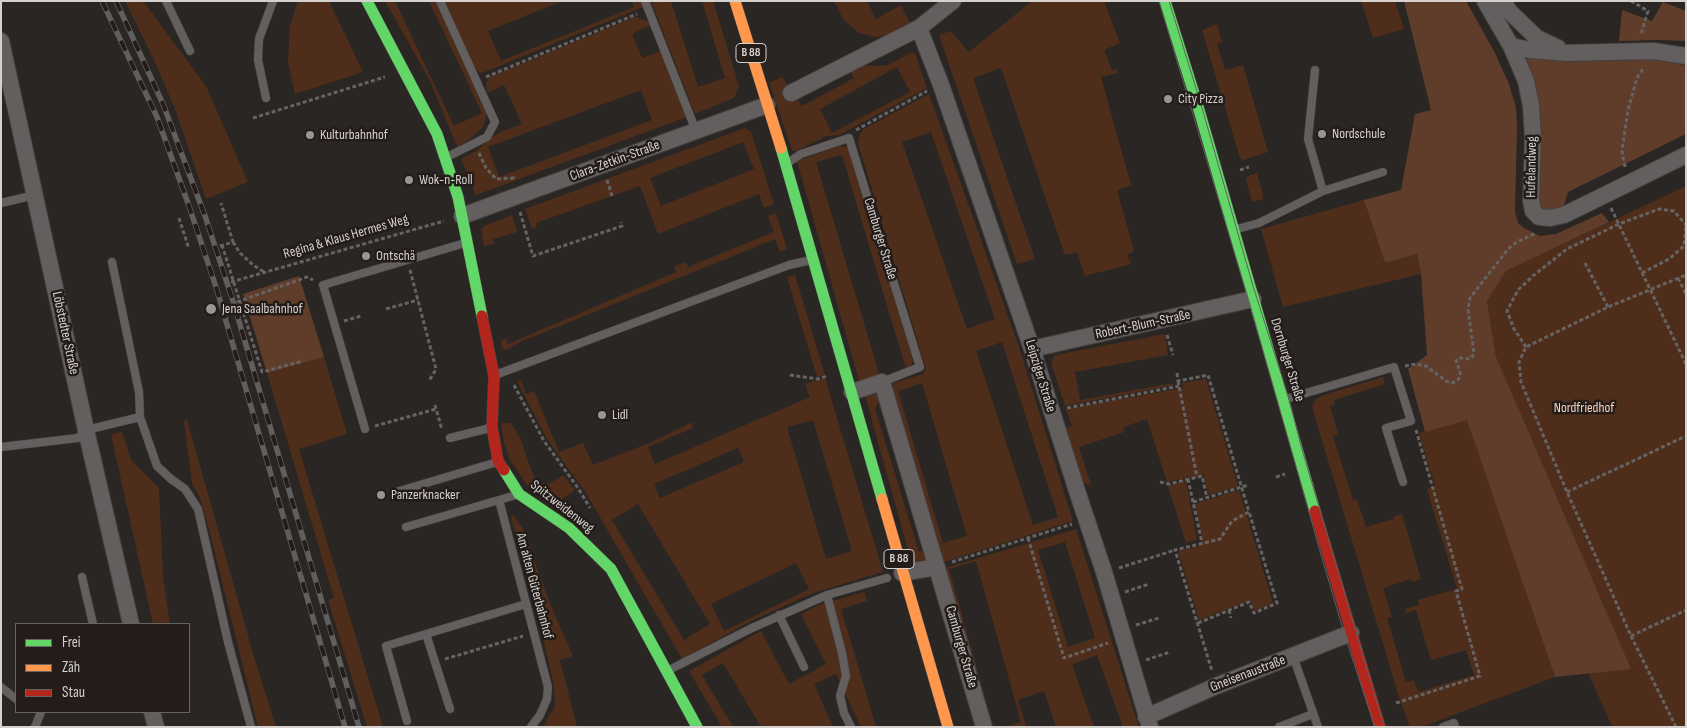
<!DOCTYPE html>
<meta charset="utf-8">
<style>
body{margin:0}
#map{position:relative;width:1687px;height:728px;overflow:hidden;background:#2a2624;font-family:"Sofia Sans Condensed",sans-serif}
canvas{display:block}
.frame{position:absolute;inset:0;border:2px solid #d5d1ce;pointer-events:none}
.legend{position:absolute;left:15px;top:623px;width:175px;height:90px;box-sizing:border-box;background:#231c19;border:1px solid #6a6461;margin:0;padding:6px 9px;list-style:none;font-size:15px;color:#d5d1ce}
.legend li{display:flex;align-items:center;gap:10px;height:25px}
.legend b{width:25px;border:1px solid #6a6461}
</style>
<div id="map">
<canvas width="1687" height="728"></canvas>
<div class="frame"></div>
<ul class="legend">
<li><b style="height:6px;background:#63d668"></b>Frei</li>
<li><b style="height:6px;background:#ff974d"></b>Zäh</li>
<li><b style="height:6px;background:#b3261e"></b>Stau</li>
</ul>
</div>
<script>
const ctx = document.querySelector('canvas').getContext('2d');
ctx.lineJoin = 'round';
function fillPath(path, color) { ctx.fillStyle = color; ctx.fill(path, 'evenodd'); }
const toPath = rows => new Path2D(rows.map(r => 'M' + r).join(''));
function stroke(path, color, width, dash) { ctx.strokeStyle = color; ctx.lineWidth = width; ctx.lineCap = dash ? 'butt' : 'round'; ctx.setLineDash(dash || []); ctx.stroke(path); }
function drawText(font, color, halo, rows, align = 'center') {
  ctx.font = font + ' "Sofia Sans Condensed",sans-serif'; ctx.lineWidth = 5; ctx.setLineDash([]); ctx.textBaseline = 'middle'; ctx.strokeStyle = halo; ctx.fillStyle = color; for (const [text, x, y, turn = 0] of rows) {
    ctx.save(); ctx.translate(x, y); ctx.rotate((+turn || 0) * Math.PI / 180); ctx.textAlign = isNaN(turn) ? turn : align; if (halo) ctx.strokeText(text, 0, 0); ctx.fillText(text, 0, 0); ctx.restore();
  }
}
const green = toPath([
 [125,1,143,1,206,86,248,182,206,199,175,109,155,62],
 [298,1,329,1,363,72,295,94,288,62,290,25],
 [385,1,395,1,454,126,482,113,429,1,435,1,486,112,486,119,482,128,470,139,458,146,456,144,430,81],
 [445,1,562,1,488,31,501,61,634,7,632,1,641,1,643,7,482,73,476,70],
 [651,1,671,1,698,87,725,78,702,1,713,1,739,86,734,98,695,114],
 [834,1,867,1,876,19,901,5,912,27,893,34,876,37,859,33,843,19],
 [1032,1,1104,1,1120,43,1104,50,1112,70,1116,69,1118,73,1101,77,1131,185,1117,190,1134,251,1127,255,1131,264,1085,276,1077,252,1065,255,1001,68,973,78,1035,259,1017,264,939,35,951,31,969,52],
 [1361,1,1395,1,1404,29,1373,38],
 [635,17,647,21,651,25,632,34,642,58,661,51,687,117,476,195,461,159,476,151,492,137,503,131,522,124,504,85,487,93,486,83,490,77],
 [641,90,652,120,499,177,488,147],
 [1217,24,1222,42,1217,44,1225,70,1243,65,1268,152,1243,160,1240,158,1202,30],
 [910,53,915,53,927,88,839,135,826,136,796,151,792,150,769,83,782,77,802,106,854,78,848,69,856,65,876,66,888,65],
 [897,67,910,92,832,133,820,109],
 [929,94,1019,347,1073,521,944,562,891,387,894,383,923,374,926,369,858,143,860,134,864,129],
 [931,132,995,319,967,329,902,142],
 [1002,342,1058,517,1033,525,976,351],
 [922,383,967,536,943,543,898,391],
 [745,128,751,132,774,204,764,208,759,194,658,234,640,186,536,223,537,227,532,229,525,209],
 [743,142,754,169,661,206,650,178],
 [840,146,847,147,851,150,913,360,911,366,907,370,864,384,860,384,797,161],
 [842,155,906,369,880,377,816,162],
 [1257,173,1264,199,1252,202,1246,180,1248,176],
 [1686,186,1686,727,1612,727,1470,403,1496,357,1487,301,1506,271],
 [1364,200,1385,263,1417,254,1421,274,1283,307,1261,229],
 [776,213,787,249,780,252,775,239,520,342,510,348,505,350,502,348,501,340,506,338,508,344,676,272,674,267,686,262,688,267,774,232,768,216],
 [512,215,517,232,493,239,494,244,484,246,481,229,484,226],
 [795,275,825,375,817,377,787,277],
 [1165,334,1168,355,1075,372,1080,400,1174,383,1174,385,1065,406,1052,365,1052,361,1055,355],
 [324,357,347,434,299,449,383,727,367,727,328,600,334,598,267,373],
 [1383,377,1385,384,1334,400,1335,404,1330,406,1338,434,1333,436,1353,500,1357,499,1366,527,1394,519,1393,517,1402,514,1421,579,1412,582,1411,579,1383,588,1392,617,1387,618,1406,682,1414,680,1418,692,1474,675,1466,650,1431,660,1416,610,1406,613,1405,609,1419,605,1418,600,1457,589,1427,489,1435,486,1419,433,1467,419,1555,677,1421,727,1410,727,1399,697,1312,407,1316,399,1327,394],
 [825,378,883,572,813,593,749,622,682,659,586,493,547,439,517,381,521,380,526,394,534,391,559,452,583,443,593,465,652,442,692,422,693,428,648,447,655,464,810,397,805,384],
 [813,420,852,551,826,559,787,427],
 [738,448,744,462,660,498,654,484],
 [638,504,710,624,684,640,612,520],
 [796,563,809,589,724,631,711,604],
 [1206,379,1238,486,1209,495,1203,474,1167,482,1147,419,1123,427,1124,432,1079,447,1091,485,1083,483,1066,428,1072,426,1066,409,1183,388,1182,383],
 [874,390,883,394,875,409,919,552,930,549,928,559,924,562,917,563,911,561,865,395],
 [187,420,254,657,276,727,258,727,210,533,200,498,192,483,184,421],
 [501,423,511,423,521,440,530,467,540,489,563,475,575,490,553,505,529,488,510,460,504,443],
 [122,432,131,460,159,488,163,577,170,624,153,624,111,434],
 [1186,481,1197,539,1186,543,1168,486],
 [1239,490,1273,603,1255,611,1250,600,1199,620,1178,551,1203,545,1195,504],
 [513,515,523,529,551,606,573,656,560,660,577,727,543,727,555,706,554,685,532,592,513,525,511,516],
 [1076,529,1139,727,1123,727,1097,655,1072,665,1094,727,1056,727,1044,691,1018,700,1026,726,1004,727,1021,722,976,561,949,569,993,727,992,727,945,568],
 [1065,542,1095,638,1068,647,1038,550],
 [864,592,867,601,841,609,876,727,861,727,836,674,814,684,833,727,761,727,723,663,702,675,733,727,722,727,689,671,761,631,789,684,826,664,801,614,819,605]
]);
const forest = toPath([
 [1404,1,1466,1,1495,53,1509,84,1516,108,1517,126,1515,212,1518,223,1524,228,1540,236,1556,234,1602,213,1609,222,1506,271,1487,301,1496,357,1631,669,1555,677,1467,420,1425,432,1408,369,1427,355,1421,274,1417,254,1385,263,1364,200,1401,190,1415,114,1431,110],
 [1663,2,1686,11,1686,41,1658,40,1619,41,1622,10,1652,21],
 [1531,56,1566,62,1660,59,1686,66,1686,134,1568,192,1562,211,1549,211,1543,209,1537,203,1526,63,1527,59],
 [299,276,324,357,267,373,243,294]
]);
const path = toPath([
 [1631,1,1648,11,1641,34],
 [486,77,637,14],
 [253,118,385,77],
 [856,130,927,91],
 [479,153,486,168,496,179,514,178,514,180],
 [1625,167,1622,151,1628,110,1637,78,1644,67],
 [1240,170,1249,167],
 [607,180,612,196],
 [1611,208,1686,364],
 [520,212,533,256,622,226,621,222],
 [179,218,189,249],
 [233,242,240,253,253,265,264,272],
 [222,245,262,372,303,361],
 [220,246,233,242,221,203],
 [1585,263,1608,307],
 [410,270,436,369,429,381],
 [1642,273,1669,259,1684,246,1686,226],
 [1678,278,1686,294],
 [231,282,444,221],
 [237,302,307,277,313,280],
 [386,309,418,300],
 [344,321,361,316],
 [1167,335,1173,355],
 [1526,347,1514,329,1507,311,1518,290,1534,275,1567,249,1619,224,1659,209,1674,211,1686,225],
 [1405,366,1416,364,1426,366,1446,381,1452,383,1457,381,1460,377,1460,371,1456,361,1458,358,1461,358,1470,359,1474,354,1468,309,1470,298,1508,249,1517,242,1536,233],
 [1177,373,1178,381,1208,375,1249,512,1232,521,1220,539,1175,550,1212,671],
 [790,375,818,379,827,376],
 [1178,381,1197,477],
 [514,385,544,441,578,488,590,508],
 [435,405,442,430],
 [1067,408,1179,386],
 [375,426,436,409],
 [1276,477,1285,474],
 [1188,479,1202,543],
 [1160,482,1169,484,1202,476,1207,498],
 [1567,492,1686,436],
 [1193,502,1248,485],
 [1028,538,1064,658,1108,643],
 [952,562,1072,524],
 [1119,568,1175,550],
 [1125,592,1149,584],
 [1229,610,1231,618],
 [1198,623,1249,602,1254,613,1277,603,1249,512],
 [1136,625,1159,618],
 [1631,636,1686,610],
 [445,659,523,636],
 [1146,660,1170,652],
 [1396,703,1480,676,1456,591,1462,589,1416,430],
 [1676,727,1631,636,1567,492,1521,382,1519,362,1526,347,1608,307,1686,275]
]);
const lane = toPath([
 [166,1,190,51],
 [440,1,495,122,487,137,447,157],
 [645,1,696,131],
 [1315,70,1308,139,1323,191],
 [266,98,258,60,259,39,273,1],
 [789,162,801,154,849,138,920,367,882,382],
 [1,203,35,195],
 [1237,229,1259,223,1323,191,1383,172],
 [495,375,789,265,811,260],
 [1286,399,1394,367,1411,421,1386,428,1403,482],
 [140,417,157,466,171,479,185,489,198,509,228,642,251,727],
 [365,429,323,285,465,243],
 [450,438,490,428],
 [1,447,78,438,86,430,140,417,139,392,112,262],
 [396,492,497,462],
 [516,495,499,500,548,687,547,699,540,715,531,727],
 [406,527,499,500],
 [82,577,93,624],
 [827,595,842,653,846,676,840,696,844,713,851,727],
 [779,615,804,667],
 [426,634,450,709],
 [1293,656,1318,727],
 [669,670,752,628,827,595,887,578],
 [1,687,16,699],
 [407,721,386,646,526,604],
 [35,727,41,712],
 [1279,727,1313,714],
 [1443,727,1454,723,1455,727]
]);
const street = toPath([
 [1485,1,1511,46,1526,81,1531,106,1533,138,1531,201,1533,211,1539,217,1550,218,1564,215,1686,155],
 [1503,1,1510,12,1537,38,1558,48],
 [919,28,941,85,1032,349,1078,494,1104,572,1150,727],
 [1,41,86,430,131,624],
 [1511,46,1530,50,1567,53,1653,51,1686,56],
 [791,93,919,28,953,1],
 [462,216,767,105],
 [1032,349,1253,299],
 [852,392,882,382,984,727],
 [902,573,937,567],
 [152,712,156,727],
 [1146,717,1216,686,1351,633]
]);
const fast = toPath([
 [367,1,437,134,458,197,482,316],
 [1165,1,1197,103,1315,511],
 [781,148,882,499],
 [504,470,519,494,569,528,611,569,697,727]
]);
const slow = toPath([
 [735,1,781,148],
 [882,499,948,727]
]);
const jam = toPath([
 [482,316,494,376,492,427,498,461,504,470],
 [1315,511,1380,727]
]);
const tram = toPath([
 [1159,1,1249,301,1322,558,1345,636,1375,727],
 [1169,1,1200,101,1253,286,1289,399,1301,446,1384,727]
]);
const rail = toPath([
 [102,1,157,117,189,206,216,287,345,727],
 [116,1,163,104,205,216,233,301,359,727]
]);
const markers = [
 [1168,99,5,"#999592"],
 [1322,134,5,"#999592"],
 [310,135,5,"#999592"],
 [409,180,5,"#999592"],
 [366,256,5,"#999592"],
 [211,309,6,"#999592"],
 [602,415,5,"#999592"],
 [381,495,5,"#999592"]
];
const shields = [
 [751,53,30],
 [899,559,30]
];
const shieldNames = [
 ["B 88",751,53],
 ["B 88",899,559]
];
const poiNames = [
 ["City Pizza",1178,99],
 ["Nordschule",1332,134],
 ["Kulturbahnhof",320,135],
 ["Wok-n-Roll",419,180],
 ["Ontschä",376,256],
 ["Jena Saalbahnhof",222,309],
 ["Lidl",612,415],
 ["Panzerknacker",391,495]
];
const streetNames = [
 ["Clara-Zetkin-Straße",615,161,-20],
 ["Hufelandweg",1532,167,-89],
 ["Regina & Klaus Hermes Weg",346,237,-16],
 ["Camburger Straße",880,239,73],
 ["Robert-Blum-Straße",1143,325,-12],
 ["Löbstedter Straße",65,333,78],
 ["Dornburger Straße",1287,360,73],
 ["Leipziger Straße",1040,376,73],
 ["Spitzweidenweg",562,507,38],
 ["Am alten Güterbahnhof",534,586,75],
 ["Camburger Straße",961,647,74],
 ["Gneisenaustraße",1248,674,-21]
];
const parkNames = [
 ["Nordfriedhof",1584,408]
];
fillPath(green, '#4e2e1b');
fillPath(forest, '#603d2b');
stroke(lane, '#454140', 9);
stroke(street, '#454140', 18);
stroke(fast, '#454140', 12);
stroke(slow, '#454140', 12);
stroke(jam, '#454140', 12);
stroke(path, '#666362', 3, [4, 2.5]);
stroke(lane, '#625f5e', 8);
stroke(street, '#625f5e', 16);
stroke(fast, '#63d668', 11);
stroke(slow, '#ff974d', 11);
stroke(jam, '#b3261e', 11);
stroke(tram, '#615f5d', 1);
stroke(rail, '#615f5d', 5.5);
stroke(rail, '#231c19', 4, [11]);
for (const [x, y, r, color] of markers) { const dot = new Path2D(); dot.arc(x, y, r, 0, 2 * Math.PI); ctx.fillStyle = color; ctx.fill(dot); stroke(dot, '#231c19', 2); }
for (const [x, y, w] of shields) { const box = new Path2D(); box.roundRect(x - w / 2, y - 9.5, w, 19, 4); ctx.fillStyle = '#231c19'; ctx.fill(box); stroke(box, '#d5d1ce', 1); }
drawText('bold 12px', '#d5d1ce', null, shieldNames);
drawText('14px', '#d5d1ce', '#231c19', poiNames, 'left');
drawText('14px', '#d5d1ce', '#231c19', streetNames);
drawText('14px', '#fcd2bc', '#231c19', parkNames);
</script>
